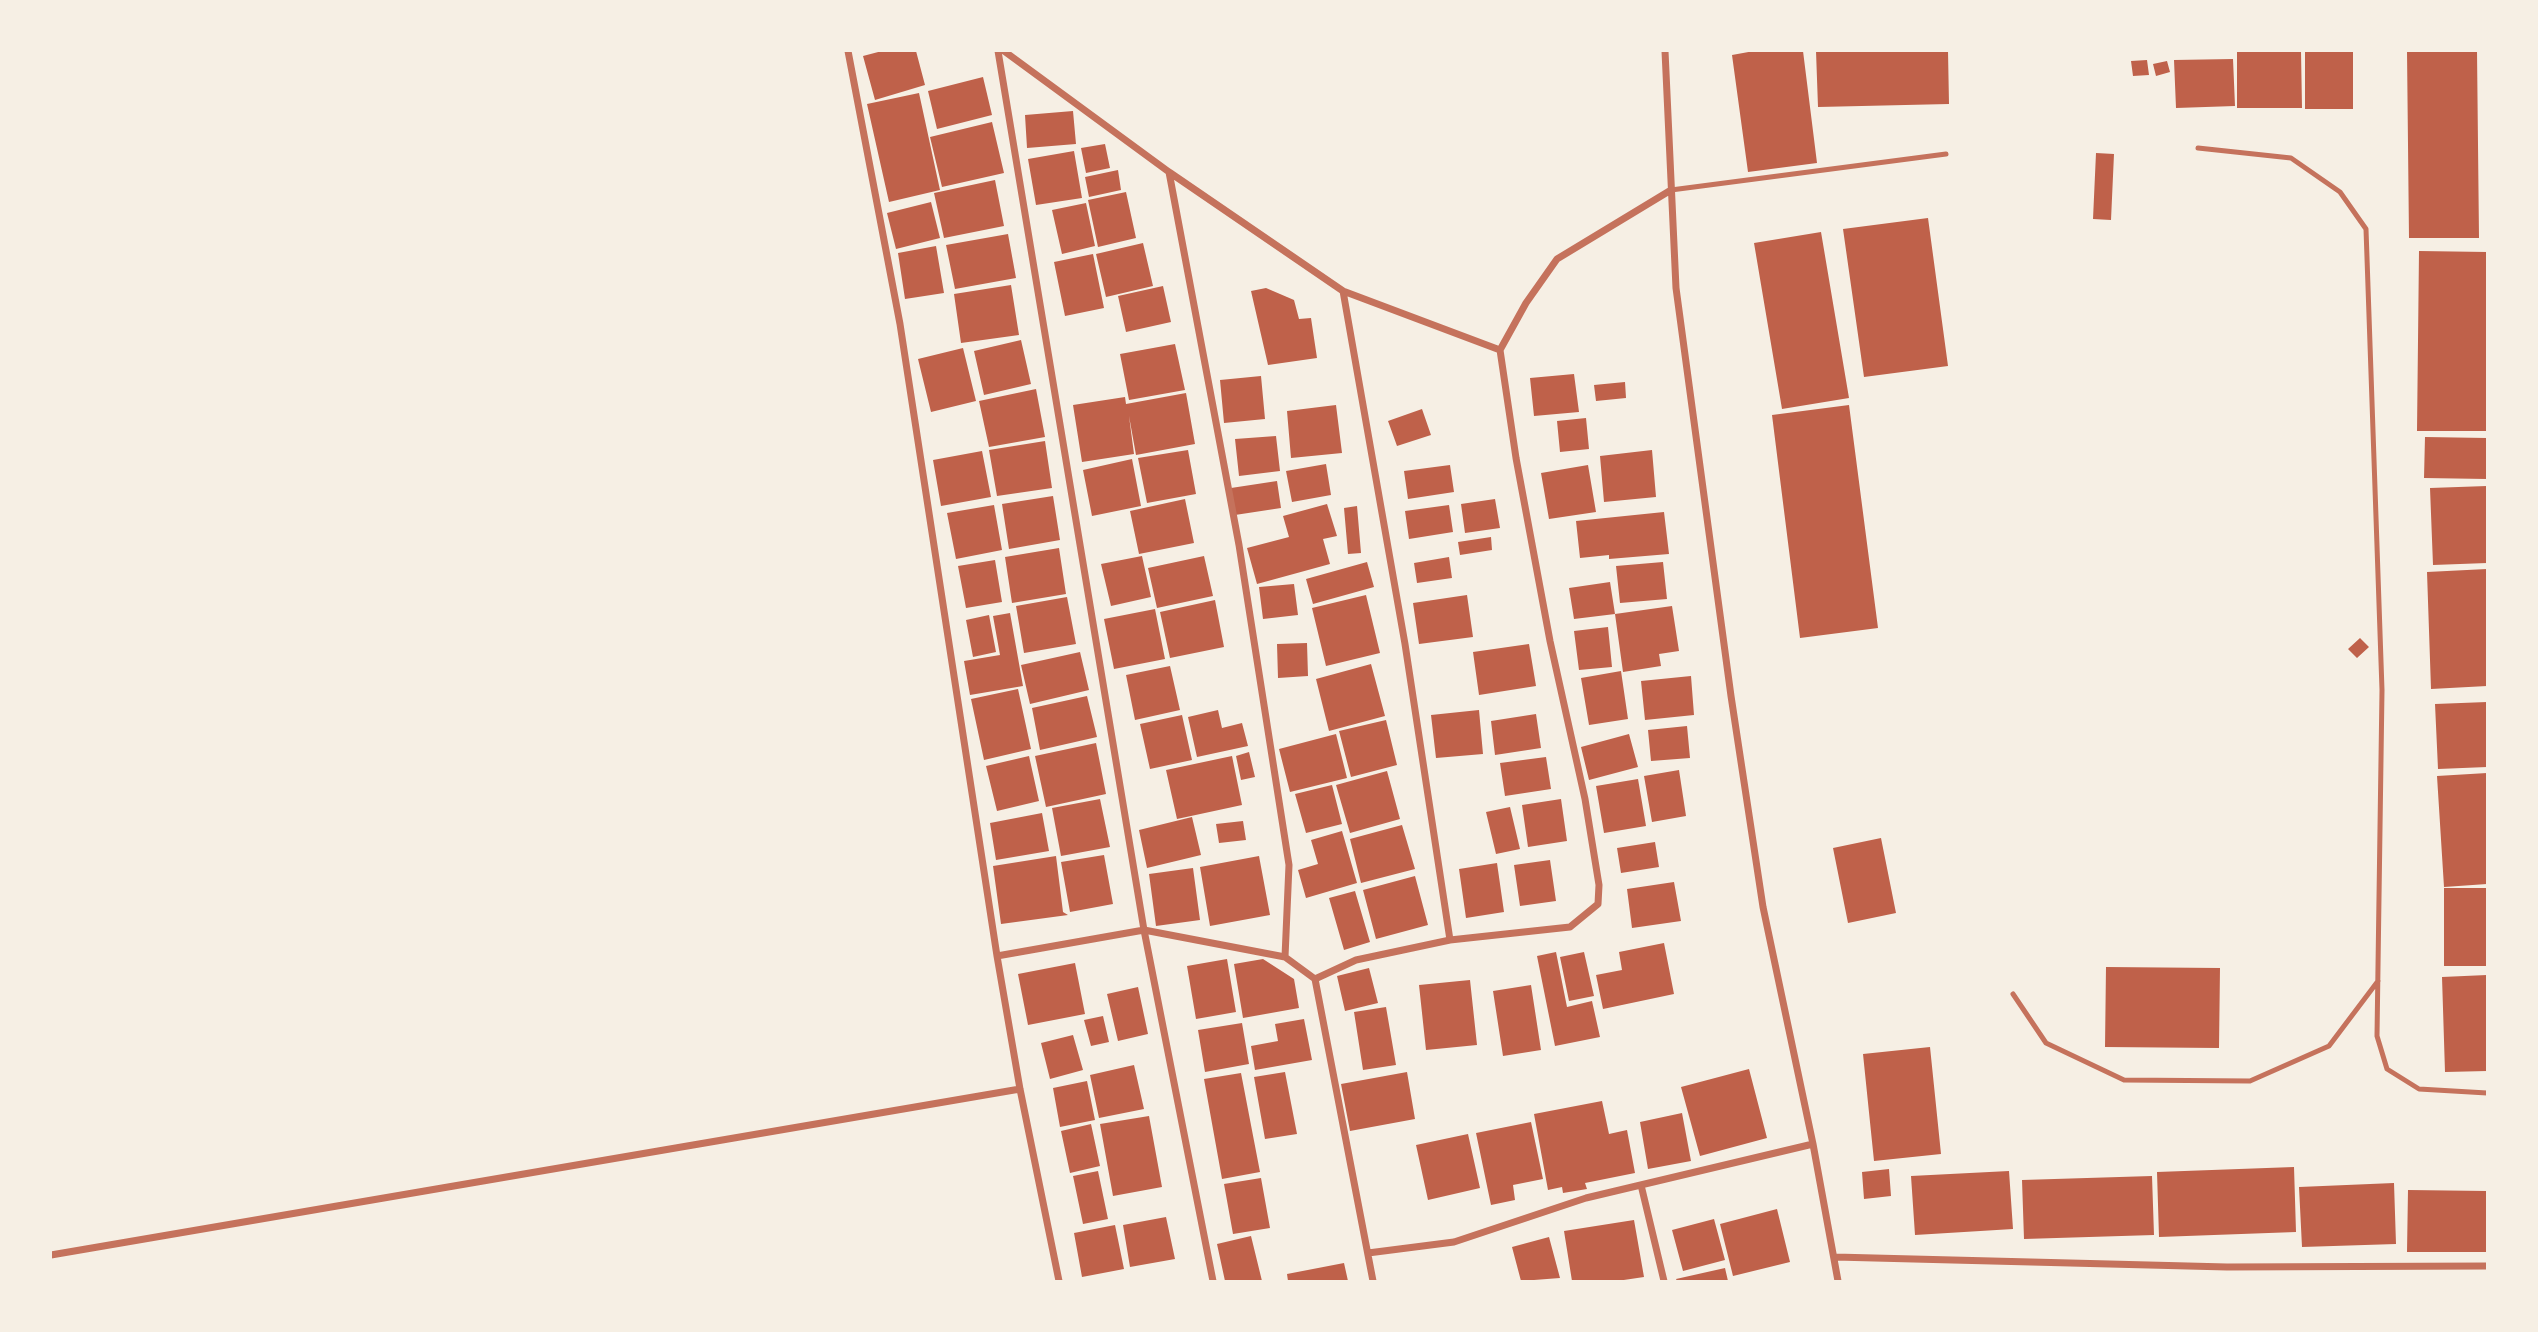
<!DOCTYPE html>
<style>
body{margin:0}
#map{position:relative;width:2538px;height:1332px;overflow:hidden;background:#f6efe4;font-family:Barlow,sans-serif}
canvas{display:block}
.frame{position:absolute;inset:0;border:52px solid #f6efe4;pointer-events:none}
</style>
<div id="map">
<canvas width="2538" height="1332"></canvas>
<div class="frame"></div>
</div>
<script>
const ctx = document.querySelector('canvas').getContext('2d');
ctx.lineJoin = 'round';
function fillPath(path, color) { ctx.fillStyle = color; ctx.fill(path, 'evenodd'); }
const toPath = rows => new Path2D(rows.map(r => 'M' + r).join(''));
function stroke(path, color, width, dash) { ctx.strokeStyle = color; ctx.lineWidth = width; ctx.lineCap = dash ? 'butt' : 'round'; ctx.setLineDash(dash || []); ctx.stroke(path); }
const building = toPath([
 [882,51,916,51,925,85,875,100,863,56],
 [1754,51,1803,51,1817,163,1748,172,1732,55],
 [1816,51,1948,51,1949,104,1818,107],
 [2237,51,2301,51,2302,108,2237,108],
 [2305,51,2353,51,2353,109,2305,109],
 [2407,51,2477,51,2479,238,2409,238],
 [2233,59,2235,106,2176,108,2174,60],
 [2147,60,2149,75,2133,76,2131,61],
 [2167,61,2170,72,2156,76,2153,64],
 [983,77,992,115,937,129,928,91],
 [919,93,940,190,889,202,867,104],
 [1073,111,1076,144,1027,148,1025,115],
 [992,122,1004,173,942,187,930,137],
 [1105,144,1110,168,1086,173,1081,148],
 [1074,151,1082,198,1036,205,1028,159],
 [2096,153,2114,154,2111,220,2093,219],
 [1118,170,1121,190,1089,197,1085,177],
 [995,180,1004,226,944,238,934,193],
 [1126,192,1136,238,1098,247,1088,200],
 [931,202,940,238,896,249,887,213],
 [1086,203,1095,246,1062,254,1052,210],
 [1928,218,1948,366,1864,377,1843,229],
 [1821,232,1849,398,1782,409,1754,243],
 [1008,234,1016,278,955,289,946,245],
 [1143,243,1153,286,1106,297,1096,254],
 [936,246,944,293,905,299,898,253],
 [2419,251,2487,252,2487,431,2417,431],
 [1093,254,1104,308,1065,316,1054,262],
 [1011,285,1019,335,961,343,954,294],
 [1163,286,1171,322,1126,332,1118,296],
 [1266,288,1294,300,1299,319,1311,318,1317,358,1268,365,1251,291],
 [1021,340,1031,384,984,395,974,351],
 [1175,344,1185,390,1129,400,1120,354],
 [963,348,976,401,931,412,918,359],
 [1574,374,1579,412,1534,416,1530,378],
 [1261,376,1265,419,1224,423,1220,380],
 [1625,382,1626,398,1596,401,1594,385],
 [1036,389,1045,437,989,447,979,401],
 [1186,393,1195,444,1136,455,1129,416,1134,454,1082,462,1073,405,1125,397,1126,404],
 [1336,405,1342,453,1291,458,1287,411],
 [1849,405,1878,628,1800,638,1772,415],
 [1422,409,1431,435,1397,446,1388,421],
 [1586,418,1589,449,1560,452,1557,421],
 [1276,436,1280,471,1239,476,1235,439],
 [2425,437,2487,438,2487,479,2424,478],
 [1045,441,1052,488,997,496,989,450],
 [1188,450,1196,494,1147,503,1138,458],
 [1652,450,1656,497,1604,502,1600,456],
 [982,451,991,497,941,506,933,460],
 [1132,459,1141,506,1092,516,1083,470],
 [1326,464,1331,495,1292,502,1286,471],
 [1450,465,1454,492,1408,499,1404,471],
 [1588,465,1596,512,1549,519,1541,473],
 [1277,481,1281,508,1235,515,1231,488],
 [2487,486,2487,563,2433,565,2430,488],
 [1053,496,1060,540,1009,549,1002,504],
 [1185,499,1194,543,1139,554,1130,511],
 [1495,499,1500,528,1465,533,1461,504],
 [1327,504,1337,536,1323,539,1330,564,1257,584,1247,548,1289,537,1283,516],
 [994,505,1002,550,956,559,947,513],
 [1449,505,1453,532,1409,539,1405,511],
 [1357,506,1361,553,1348,554,1344,508],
 [1664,512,1669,554,1609,559,1609,555,1580,558,1576,521],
 [1491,537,1492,550,1460,555,1458,542],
 [1059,548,1066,594,1012,603,1005,557],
 [1142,556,1151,597,1111,606,1101,564],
 [1204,556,1213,596,1157,608,1148,568],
 [1449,557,1452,578,1417,583,1414,563],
 [995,560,1002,602,966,608,958,566],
 [1367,562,1374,587,1313,604,1306,579],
 [1663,562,1667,599,1620,603,1616,566],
 [2487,569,2487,686,2431,689,2427,572],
 [1610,582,1615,614,1574,619,1569,588],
 [1294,584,1298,615,1263,619,1259,587],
 [1366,595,1380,653,1326,666,1312,608],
 [1467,595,1473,637,1419,644,1413,603],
 [1067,597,1076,644,1024,653,1016,606],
 [1215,600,1224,647,1170,658,1160,612],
 [1672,606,1679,651,1659,654,1661,666,1623,672,1615,614],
 [1155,609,1165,659,1114,669,1104,619],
 [1010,613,1023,686,970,695,964,661,1000,655,993,616],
 [989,615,996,652,973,657,966,620],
 [1608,627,1612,667,1579,670,1574,631],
 [2360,638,2369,647,2357,658,2348,649],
 [1307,643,1308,676,1278,678,1277,644],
 [1529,644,1536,686,1479,695,1473,652],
 [1080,652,1089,690,1030,704,1021,665],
 [1371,664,1385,716,1329,731,1316,679],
 [1170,666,1180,710,1135,720,1126,675],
 [1621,671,1628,719,1589,725,1581,678],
 [1691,676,1694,715,1645,720,1641,681],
 [1018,689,1031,749,984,760,971,699],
 [1087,696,1097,737,1040,750,1032,708],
 [2487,702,2487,767,2438,769,2435,704],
 [1218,710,1222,728,1242,723,1248,746,1197,757,1188,717],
 [1479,710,1483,754,1436,758,1431,715],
 [1536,714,1541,748,1495,755,1491,721],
 [1182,715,1192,760,1150,769,1140,724],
 [1386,720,1397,765,1351,777,1339,731],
 [1687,726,1690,758,1651,761,1648,730],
 [1336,734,1347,778,1290,792,1279,749],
 [1629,734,1638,767,1589,780,1581,747],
 [1096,743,1106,794,1046,807,1035,756],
 [1249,752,1255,777,1241,780,1236,756],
 [1029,756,1039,801,997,811,986,766],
 [1232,756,1242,805,1177,819,1166,770],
 [1546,757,1551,789,1505,796,1500,763],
 [1679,770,1686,816,1652,822,1644,776],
 [1387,771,1400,819,1350,833,1336,785],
 [2487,773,2487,884,2444,887,2437,776],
 [1638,779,1646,826,1604,833,1596,786],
 [1332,785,1342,824,1306,833,1295,794],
 [1100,799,1110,847,1061,856,1052,808],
 [1561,799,1567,841,1528,847,1522,805],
 [1510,807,1520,849,1496,854,1486,812],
 [1042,813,1049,851,996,860,990,823],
 [1192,817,1201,855,1147,868,1139,830],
 [1243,821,1246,840,1219,843,1216,824],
 [1402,825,1415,869,1361,883,1350,839],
 [1342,831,1357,883,1306,898,1298,870,1318,864,1311,840],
 [1881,838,1896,913,1848,923,1833,848],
 [1655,842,1659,867,1621,873,1617,848],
 [1104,855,1113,904,1070,912,1061,862],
 [1056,856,1063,912,1068,915,1001,924,993,866],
 [1259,856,1270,915,1210,926,1200,867],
 [1550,860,1556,901,1520,906,1514,865],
 [1497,863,1504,912,1466,918,1459,869],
 [1193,868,1200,920,1156,926,1149,874],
 [1415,876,1428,925,1376,939,1363,890],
 [1674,882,1681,921,1632,928,1627,889],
 [2444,888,2487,888,2487,966,2444,966],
 [1355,891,1370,942,1344,950,1329,898],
 [1664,943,1674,994,1603,1009,1596,975,1622,970,1619,952],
 [1556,952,1567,1007,1592,1001,1600,1037,1555,1046,1537,956],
 [1584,952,1594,996,1569,1001,1560,957],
 [1227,959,1236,1012,1196,1019,1187,966],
 [1263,959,1294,979,1299,1008,1243,1018,1234,964],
 [1075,963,1085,1014,1028,1025,1018,974],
 [2106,967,2220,968,2219,1048,2105,1047],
 [1369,968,1378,1003,1345,1011,1337,976],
 [2487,975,2487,1071,2445,1072,2442,977],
 [1470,980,1477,1045,1426,1050,1419,985],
 [1531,985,1541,1050,1503,1056,1493,991],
 [1138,987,1148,1034,1118,1041,1107,994],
 [1386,1007,1396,1065,1363,1070,1354,1012],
 [1103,1016,1109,1042,1091,1046,1084,1020],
 [1304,1019,1312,1060,1255,1070,1251,1046,1278,1041,1275,1024],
 [1242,1023,1249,1064,1205,1072,1198,1030],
 [1073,1035,1083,1070,1050,1079,1041,1043],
 [1930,1047,1941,1154,1874,1161,1863,1054],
 [1134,1065,1144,1109,1099,1118,1090,1075],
 [1749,1069,1767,1138,1700,1156,1681,1087],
 [1285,1072,1297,1134,1265,1139,1254,1077],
 [1407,1072,1415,1119,1350,1131,1341,1084],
 [1241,1073,1260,1172,1222,1179,1204,1079],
 [1087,1081,1095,1120,1060,1127,1053,1088],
 [1602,1101,1609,1134,1627,1130,1635,1173,1585,1183,1587,1189,1563,1193,1562,1187,1548,1190,1534,1114],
 [1682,1113,1691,1161,1648,1169,1640,1122],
 [1149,1116,1162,1187,1113,1196,1100,1124],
 [1531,1122,1543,1179,1513,1185,1515,1200,1491,1205,1476,1133],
 [1091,1124,1100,1166,1070,1173,1061,1131],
 [1468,1134,1480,1188,1428,1200,1416,1145],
 [2294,1167,2296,1232,2159,1237,2157,1172],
 [1889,1169,1891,1196,1864,1199,1862,1172],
 [1098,1171,1108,1219,1083,1224,1073,1176],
 [2009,1171,2013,1229,1915,1235,1911,1176],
 [2152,1176,2154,1235,2024,1239,2022,1180],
 [1261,1178,1270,1228,1233,1234,1224,1184],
 [2394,1183,2396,1244,2302,1247,2299,1187],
 [2408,1190,2487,1191,2487,1252,2407,1252],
 [1777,1209,1790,1262,1733,1276,1720,1224],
 [1166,1217,1175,1259,1130,1267,1123,1225],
 [1714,1219,1725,1260,1683,1271,1672,1230],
 [1634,1220,1644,1277,1617,1281,1572,1281,1564,1231],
 [1115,1225,1124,1269,1082,1277,1074,1233],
 [1251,1236,1262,1281,1225,1281,1217,1244],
 [1549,1237,1560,1278,1521,1281,1512,1247],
 [1344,1263,1348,1281,1288,1281,1287,1274],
 [1725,1268,1728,1281,1677,1281,1676,1279]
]);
const service = toPath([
 [2198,148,2291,158,2340,192,2366,229,2382,690,2377,1036,2387,1069,2419,1089,2487,1093],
 [1671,190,1946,154],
 [2013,994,2046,1043,2124,1080,2250,1081,2329,1046,2378,981]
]);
const minor = toPath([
 [848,51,900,324,997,956,1020,1089,1059,1281],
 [998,51,1144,930,1213,1281],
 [1004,51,1169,172,1343,291,1500,350],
 [1665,51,1676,288,1731,696,1763,907,1813,1144,1838,1281],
 [1169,172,1239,545,1289,865,1285,957],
 [1343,291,1405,644,1450,940],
 [997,956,1144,930,1285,957,1315,979,1373,1281],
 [1315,979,1356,960,1450,940,1570,927,1598,904,1599,885,1585,799,1550,641,1516,458,1500,350,1526,303,1557,259,1671,190],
 [1641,1185,1664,1281],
 [1368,1253,1454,1242,1586,1198,1813,1144],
 [51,1255,1020,1089],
 [1835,1257,2227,1267,2487,1266]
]);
fillPath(building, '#bf614a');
stroke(service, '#c5725c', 5);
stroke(minor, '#c5725c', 7);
</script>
